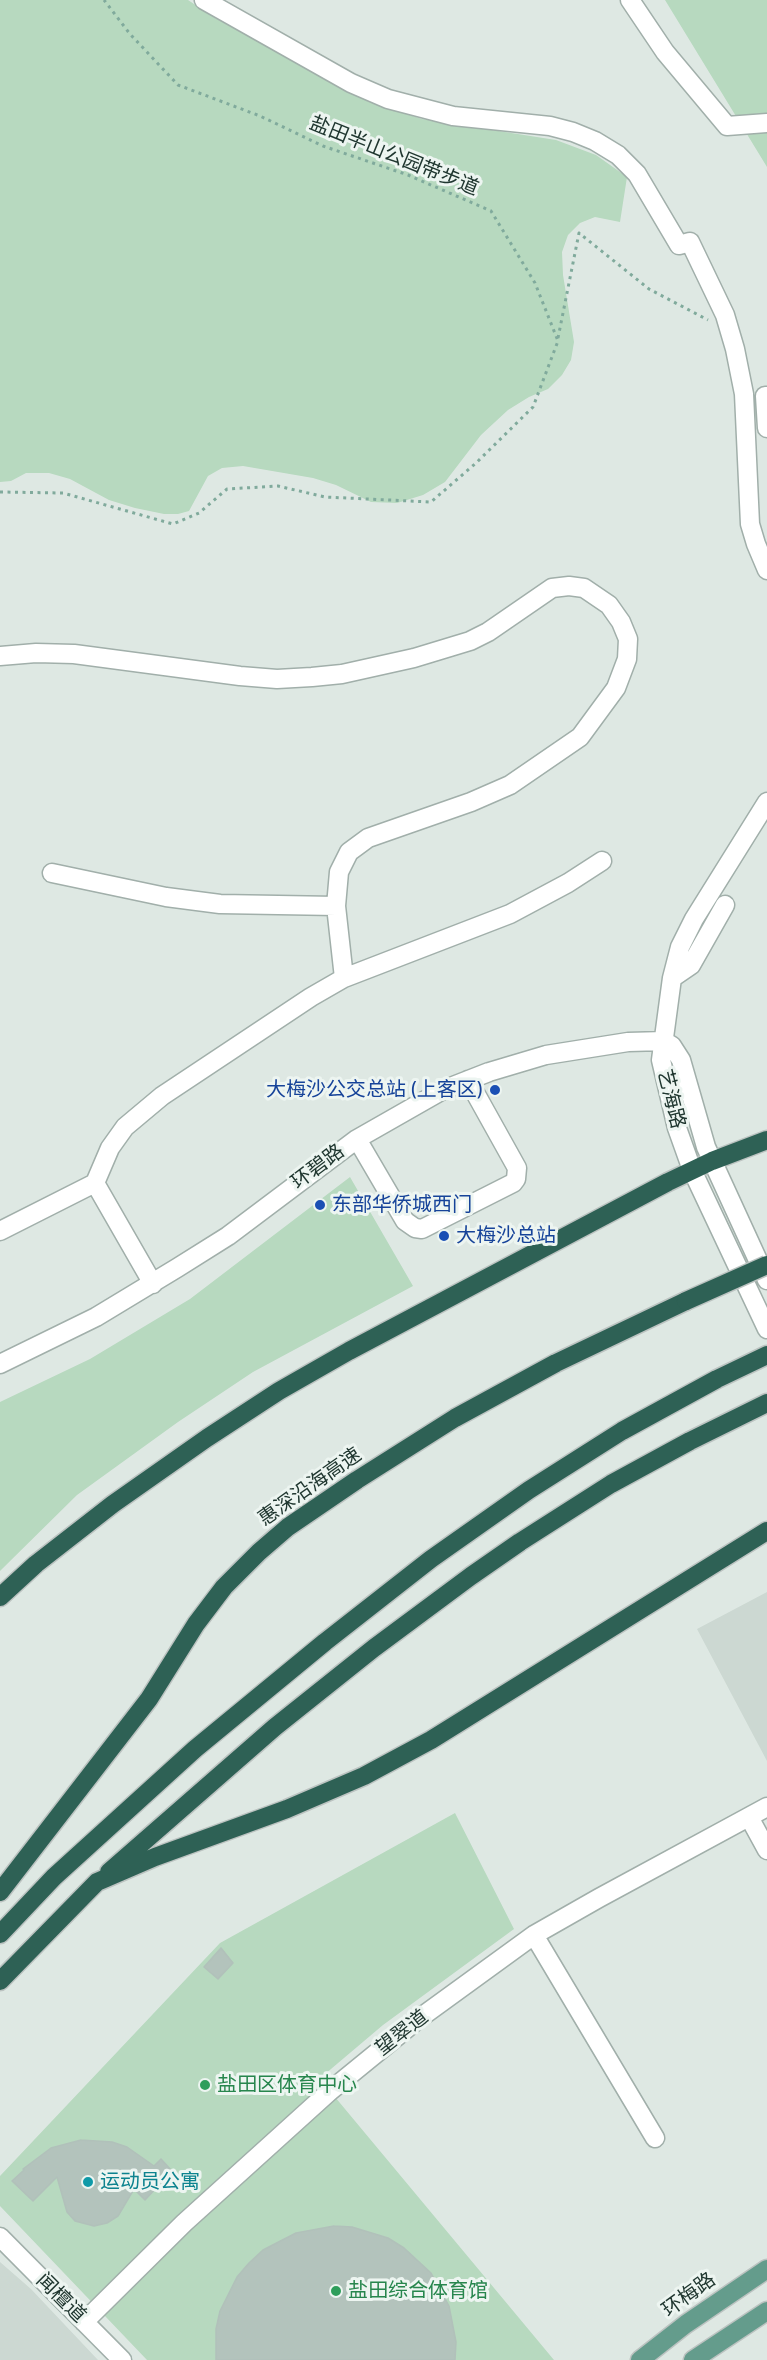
<!DOCTYPE html>
<meta charset="utf-8">
<style>
body{margin:0}
canvas{display:block;background:#dee8e3}
</style>
<canvas width="767" height="2360"></canvas>
<script>
const ctx = document.querySelector('canvas').getContext('2d');
ctx.lineJoin = 'round';
function fillPath(path, color) { ctx.fillStyle = color; ctx.fill(path, 'evenodd'); }
const toPath = rows => new Path2D(rows.map(r => 'M' + r).join(''));
function stroke(path, color, width, dash) { ctx.strokeStyle = color; ctx.lineWidth = width; ctx.lineCap = dash ? 'butt' : 'round'; ctx.setLineDash(dash || []); ctx.stroke(path); }
function drawText(font, color, halo, rows, align = 'center') {
  ctx.font = font + ' Cabin,"Noto Sans SC",sans-serif'; ctx.lineWidth = 6; ctx.setLineDash([]); ctx.textBaseline = 'middle'; ctx.strokeStyle = halo; ctx.fillStyle = color; for (const [text, x, y, turn = 0] of rows) {
    ctx.save(); ctx.translate(x, y); ctx.rotate((+turn || 0) * Math.PI / 180); ctx.textAlign = isNaN(turn) ? turn : align; if (halo) ctx.strokeText(text, 0, 0); ctx.fillText(text, 0, 0); ctx.restore();
  }
}
const built = toPath([
 [767,1592,767,1761,697,1629],
 [0,2262,31,2289,98,2360,0,2360]
]);
const green = toPath([
 [0,0,188,0,215,18,369,102,422,119,556,140,596,155,627,177,620,222,595,217,580,223,568,235,562,252,563,275,574,342,571,360,562,375,548,389,529,397,508,410,481,435,445,482,423,495,397,503,371,502,336,485,313,478,243,466,222,468,208,476,189,511,178,514,164,514,135,508,109,500,70,479,49,473,26,473,11,481,0,482],
 [665,0,767,0,767,167],
 [350,1177,413,1286,253,1372,178,1422,77,1495,0,1571,0,1402,90,1359,190,1299],
 [455,1813,514,1929,383,2025,318,2080,330,2091,554,2360,147,2360,0,2206,0,2176,220,1943]
]);
const building = toPath([
 [221,1948,233,1963,218,1979,204,1967,221,1948],
 [81,2140,112,2142,127,2147,154,2166,161,2159,172,2171,145,2200,134,2189,118,2216,107,2223,94,2226,75,2221,67,2212,57,2177,33,2201,12,2181,24,2170,23,2169,51,2148,81,2140],
 [334,2226,352,2227,388,2238,404,2248,431,2273,449,2306,456,2342,455,2360,216,2360,216,2329,220,2311,237,2277,249,2263,263,2250,296,2233,334,2226]
]);
const path = toPath([
 [558,338,579,233,649,289,708,320],
 [0,492,63,493,173,524,199,513,227,489,278,486,325,497,431,502,476,463,533,407,558,341,535,283,491,211,408,175,323,146,260,116,178,85,130,34,104,0]
]);
const minor = toPath([
 [204,0,351,83,388,99,453,116,550,126,573,132,595,141,618,155,637,174,679,245,690,242,725,315,735,349,744,394,750,524,756,544,767,570],
 [630,0,665,52,727,126,767,123],
 [767,396,765,396,767,428],
 [0,656,36,653,74,654,240,676,277,679,312,677,342,674,414,658,470,641,488,632,552,588,569,586,584,588,609,605,621,622,628,639,627,659,616,688,580,737,510,785,471,802,368,838,349,852,339,872,336,906,344,978],
 [767,802,694,919,680,947,672,978,661,1060,677,1128,692,1170,767,1329],
 [52,873,166,897,220,904,336,906],
 [672,978,691,965,725,905],
 [664,1041,672,1046,681,1060,706,1147,767,1280],
 [357,1139,405,1221,415,1228,422,1229,513,1183,516,1179,517,1168,468,1080],
 [95,1183,110,1148,125,1127,162,1096,311,997,344,978,510,914,568,883,602,861],
 [0,1231,95,1183,153,1284],
 [0,1364,96,1317,177,1268,228,1236,357,1139,443,1090,489,1072,546,1055,628,1042,664,1041],
 [749,1817,767,1850],
 [534,1935,655,2138],
 [0,2237,122,2360],
 [84,2322,184,2223,330,2091,417,2020,534,1935,599,1898,767,1807]
]);
const major = toPath([
 [640,2360,686,2324,767,2269],
 [693,2360,767,2311]
]);
const highway = toPath([
 [0,1597,36,1564,113,1504,207,1438,279,1391,349,1351,668,1182,712,1161,767,1140],
 [109,1872,275,1727,374,1648,471,1576,520,1542,611,1484,690,1441,767,1403],
 [0,1892,149,1699,196,1624,224,1587,259,1552,288,1527,357,1480,455,1418,556,1363,686,1301],
 [0,1934,54,1877,195,1749,325,1642,431,1559,529,1490,622,1431,717,1379,767,1355],
 [0,1981,97,1882,155,1857,287,1809,364,1776,431,1740,767,1531]
]);
const highwayBridge = toPath([
 [686,1301,767,1265]
]);
const markers = [
 [495,1090,6,"#1a4fb4"],
 [320,1205,6,"#1a4fb4"],
 [444,1236,6,"#1a4fb4"],
 [205,2085,6,"#2e9e5b"],
 [88,2182,6,"#0f9aa8"],
 [336,2291,6,"#2e9e5b"]
];
const streetNames = [
 ["盐田半山公园带步道",394,156,22],
 ["艺海路",671,1099,76],
 ["环碧路",318,1167,-37],
 ["惠深沿海高速",310,1487,-35],
 ["望翠道",402,2033,-38],
 ["环梅路",689,2295,-36],
 ["闻檀道",61,2298,45]
];
const transitNames = [
 ["大梅沙公交总站 (上客区)",483,1090,"right"],
 ["东部华侨城西门",332,1205],
 ["大梅沙总站",456,1236]
];
const leisureNames = [
 ["盐田区体育中心",217,2085],
 ["盐田综合体育馆",348,2291]
];
const cultureNames = [
 ["运动员公寓",100,2182]
];
fillPath(built, '#ccd8d2');
fillPath(green, '#b7d9bf');
fillPath(building, '#b3c3bc');
stroke(building, '#b1c1ba', 1.5);
stroke(minor, '#a1afaa', 21);
stroke(major, '#bcc3c1', 21);
stroke(highway, '#bcc3c1', 21);
stroke(path, '#80aa9c', 3, [3, 4.5]);
stroke(minor, '#fff', 18);
stroke(major, '#649c8c', 18);
stroke(highway, '#2e6155', 18);
stroke(highwayBridge, '#bcc3c1', 21, []);
stroke(highwayBridge, '#2e6155', 18);
for (const [x, y, r, color] of markers) { const dot = new Path2D(); dot.arc(x, y, r, 0, 2 * Math.PI); ctx.fillStyle = color; ctx.fill(dot); stroke(dot, '#edf5f1', 2); }
drawText('20px', '#203730', '#edf5f1', streetNames);
drawText('20px', '#164399', '#edf5f1', transitNames, 'left');
drawText('20px', '#27864d', '#edf5f1', leisureNames, 'left');
drawText('20px', '#0d838f', '#edf5f1', cultureNames, 'left');
</script>
